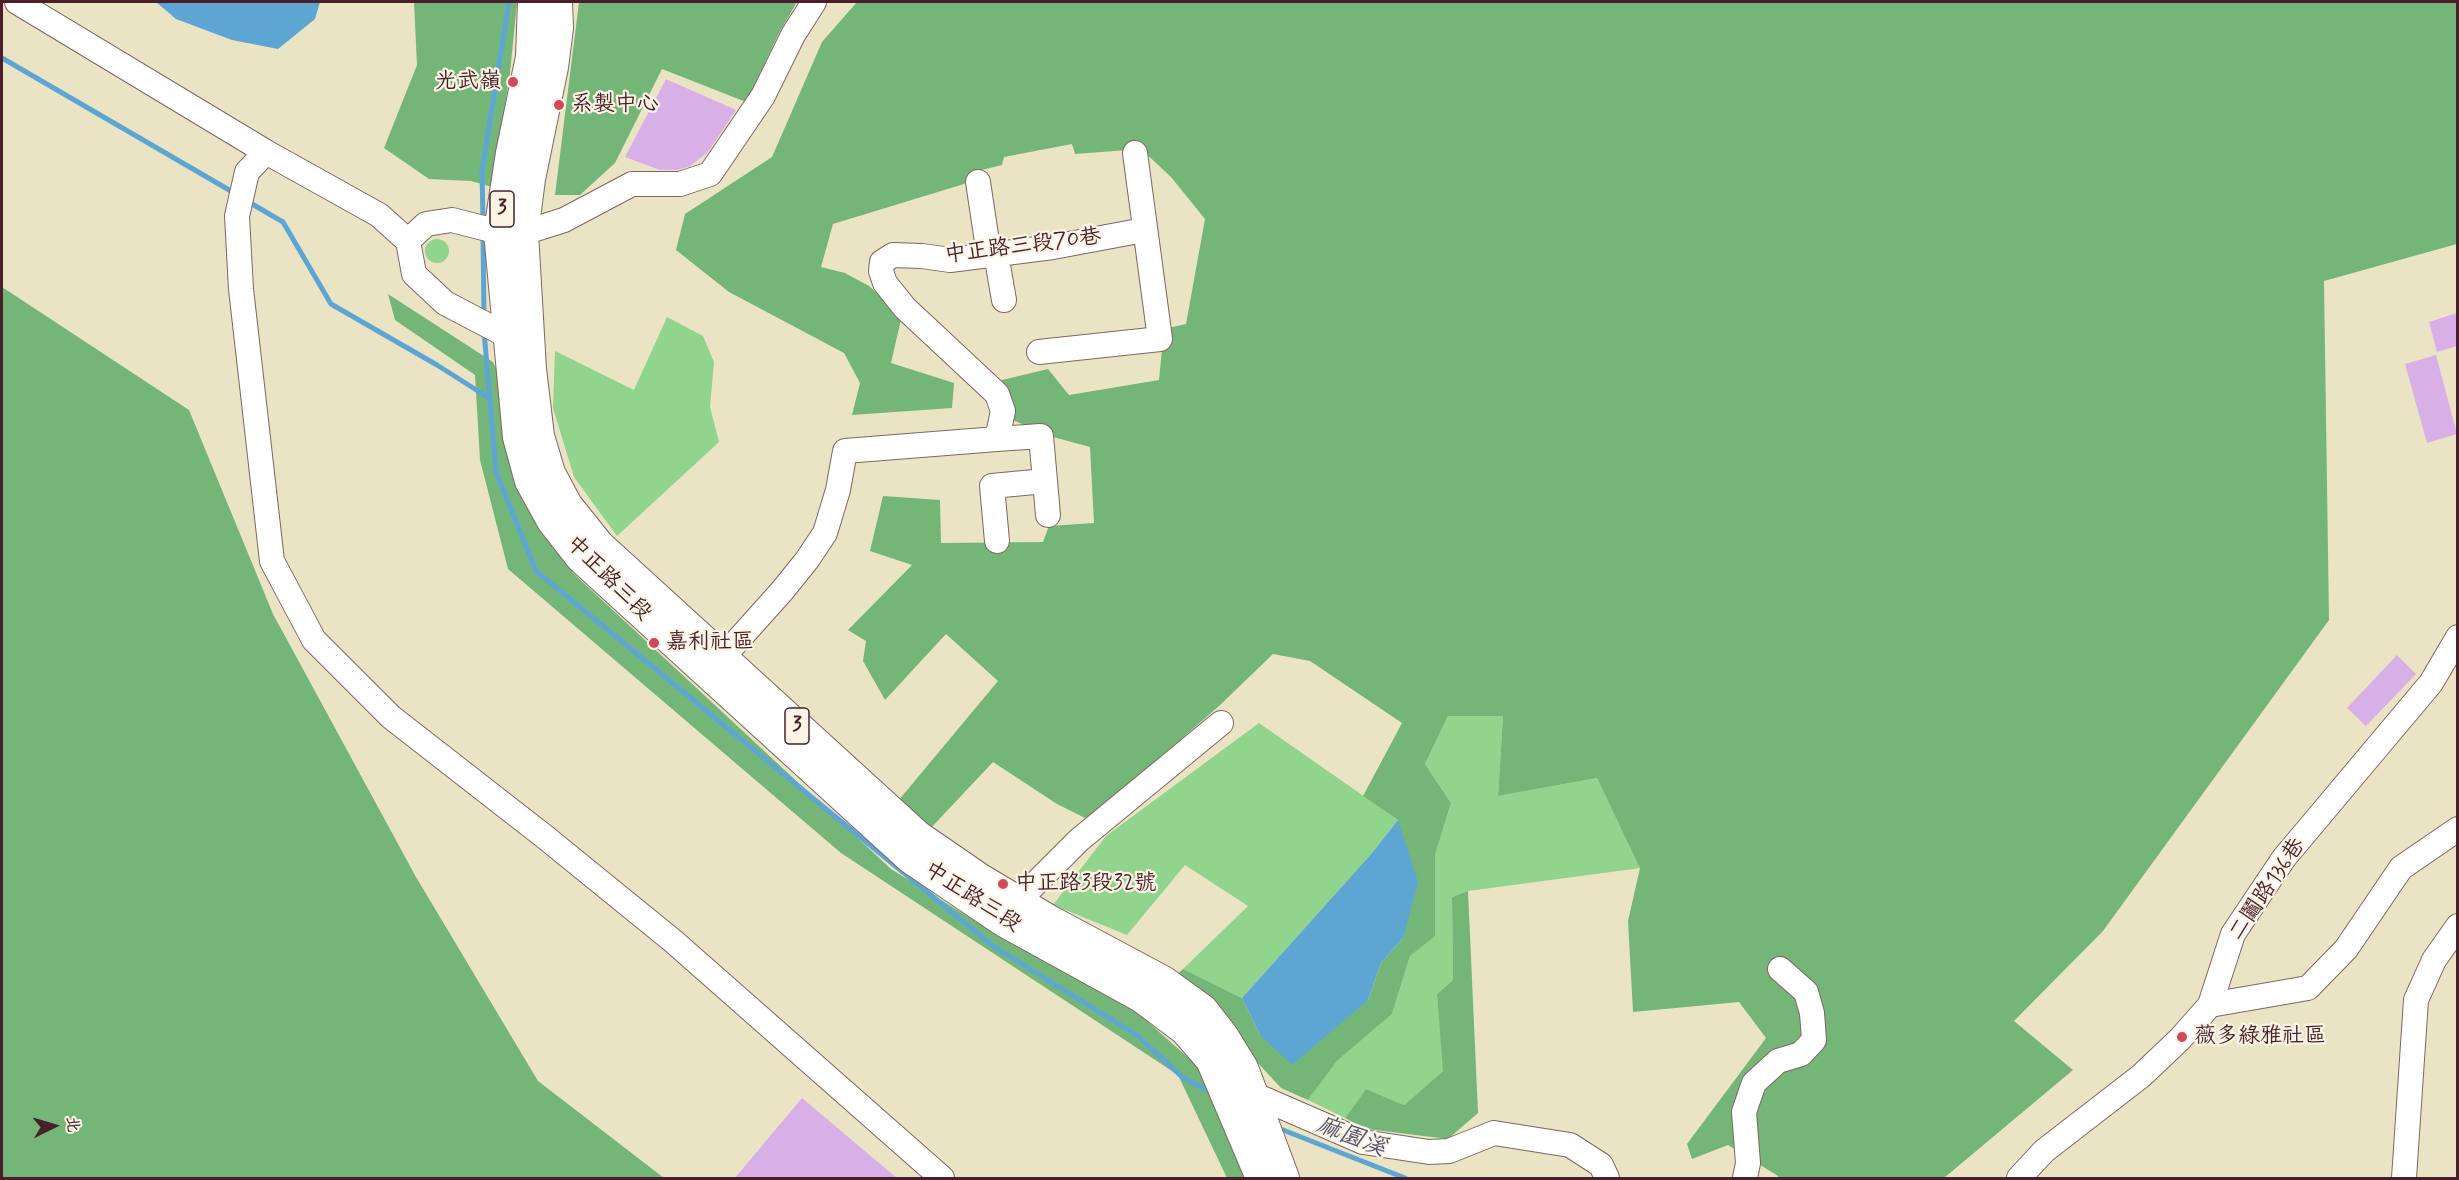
<!DOCTYPE html>
<meta charset="utf-8">
<style>
body{margin:0}
#map{position:relative;width:2459px;height:1180px;overflow:hidden;background:#ebe4c4;font-family:Mynerve,"LXGW WenKai TC",sans-serif}
canvas{display:block}
.frame{position:absolute;inset:0;border:3px solid #4a1f2b;pointer-events:none}
.north{position:absolute;left:24px;top:1096px;width:60px;height:60px;-webkit-text-stroke:4px #fcf5e5;paint-order:stroke;rotate:85deg;font-size:16px;font-weight:700;line-height:24px;text-align:center;color:#4a1f2b}
.north::after{content:'';display:block;margin:auto;width:21px;height:27px;background:#4a1f2b;clip-path:polygon(50% 0,100% 100%,50% 72%,0 100%)}
</style>
<div id="map">
<canvas width="2459" height="1180"></canvas>
<div class="frame"></div>
<div class="north">北</div>
</div>
<script>
const ctx = document.querySelector('canvas').getContext('2d');
ctx.lineJoin = 'round';
function fillPath(path, color) { ctx.fillStyle = color; ctx.fill(path, 'evenodd'); }
const toPath = rows => new Path2D(rows.map(r => 'M' + r).join(''));
function stroke(path, color, width, dash) { ctx.strokeStyle = color; ctx.lineWidth = width; ctx.lineCap = dash ? 'butt' : 'round'; ctx.setLineDash(dash || []); ctx.stroke(path); }
function drawText(font, color, halo, rows, align = 'center') {
  ctx.font = font + ' Mynerve,"LXGW WenKai TC",sans-serif'; ctx.lineWidth = 4.5; ctx.setLineDash([]); ctx.textBaseline = 'middle'; ctx.strokeStyle = halo; ctx.fillStyle = color; for (const [text, x, y, turn = 0] of rows) {
    ctx.save(); ctx.translate(x, y); ctx.rotate((+turn || 0) * Math.PI / 180); ctx.textAlign = isNaN(turn) ? turn : align; if (halo) ctx.strokeText(text, 0, 0); ctx.fillText(text, 0, 0); ctx.restore();
  }
}
const green = toPath([
 '425 251a12 12 0 1 1 24 0a12 12 0 1 1-24 0Z',
 [667,317,703,336,714,362,710,407,719,442,617,536,574,477,553,408,555,351,634,390],
 [1448,716,1503,716,1498,796,1597,778,1641,868,1468,891,1452,897,1453,980,1437,994,1444,1070,1404,1105,1366,1089,1345,1118,1308,1100,1337,1061,1392,1014,1410,956,1434,936,1435,855,1451,803,1425,764],
 [1259,723,1398,820,1372,853,1242,998,1183,969,1248,906,1185,865,1127,935,1053,905,1106,836]
]);
const forest = toPath([
 [414,2,517,2,510,73,492,187,471,181,429,179,384,148,417,65],
 [579,2,797,2,779,33,746,102,662,69,615,163,580,195,555,195],
 [857,2,2457,2,2457,244,2324,281,2329,620,2103,931,2014,1021,2073,1070,1944,1178,1778,1178,1778,1176,1728,1145,1692,1159,1687,1144,1766,1038,1739,1002,1633,1012,1628,921,1640,868,1597,778,1498,796,1503,716,1448,716,1425,764,1451,803,1435,855,1435,936,1410,956,1392,1014,1337,1061,1308,1100,1281,1088,1246,1050,1172,979,1183,969,1242,998,1260,1035,1368,1000,1381,963,1403,938,1398,820,1363,796,1402,723,1310,661,1273,654,1220,705,1089,820,1057,804,993,762,929,830,898,801,998,681,946,634,885,700,863,661,866,641,848,630,912,565,870,551,883,496,940,500,941,543,1043,542,1049,526,1094,523,1090,447,1053,437,1010,419,1002,380,1048,369,1069,395,1159,380,1164,329,1186,324,1205,219,1171,177,1141,149,1075,154,1072,144,1004,157,1002,165,970,173,964,184,833,224,821,267,845,273,869,286,902,315,891,363,954,383,952,408,852,415,860,383,844,353,729,292,676,250,685,214,772,157,822,42],
 [2,287,189,410,273,614,416,877,538,1081,664,1178,2,1178],
 [388,294,493,362,502,380,528,503,573,573,891,869,1001,937,1130,1006,1202,1070,1249,1178,1227,1178,1178,1075,841,853,508,569,480,460,475,375,395,320],
 [1468,891,1478,1113,1448,1139,1367,1129,1345,1118,1366,1089,1404,1105,1443,1071,1437,994,1453,980,1452,897]
]);
const water = toPath([
 [156,2,320,2,315,19,278,49,232,40,176,19],
 [1398,820,1418,882,1403,938,1381,963,1368,1000,1292,1065,1260,1035,1242,998,1372,853]
]);
const stream = toPath([
 [2,58,236,194],
 [247,201,283,222,331,304,437,365,489,398],
 [483,220,482,171,509,2],
 [483,235,484,316],
 [484,331,496,472,536,571,993,946,1138,1036,1182,1077,1214,1094],
 [1278,1128,1405,1178]
]);
const building = toPath([
 [666,79,736,110,708,152,690,166,678,170,660,170,625,157],
 [2457,313,2457,346,2437,352,2429,322],
 [2436,355,2457,434,2427,443,2405,364],
 [2397,655,2416,674,2366,726,2347,708],
 [802,1098,898,1179,734,1179]
]);
const minor = toPath([
 [17,2,266,152,379,215,408,241,414,274,445,303,508,336,523,338],
 [266,152,247,172,237,216,241,289,272,561,314,640,391,717,545,837,673,941,942,1178],
 [978,182,989,255],
 [408,241,426,224,452,220,499,232,523,233,564,220,632,184,680,184,710,174,763,96,793,35,814,2],
 [996,254,1004,300],
 [1039,352,1160,339,1135,153],
 [997,439,1041,436,1048,515],
 [997,541,992,486,1045,481],
 [722,658,782,591,807,560,825,533,838,490,845,451,997,439,1003,411,997,394,905,308,885,283,881,271,882,262,893,255,922,256,950,260,1053,247,1144,230],
 [1018,901,1079,840,1221,723],
 [2210,1005,2308,988,2346,949,2401,868,2458,829],
 [1244,1101,1255,1095,1363,1142,1429,1152,1449,1151,1494,1133,1570,1145,1601,1165,1607,1178],
 [1745,1178,1748,1163,1744,1112,1754,1083,1778,1061,1801,1054,1814,1040,1812,1013,1806,992,1780,969],
 [2019,1178,2044,1151,2141,1076,2180,1039,2210,1005,2233,934,2284,858,2431,683,2458,637],
 [2404,1178,2416,1000,2434,960,2458,926]
]);
const major = toPath([
 [533,2,531,57,511,153,499,232,518,437,530,481,552,521,581,558,910,858,1003,921,1141,997,1185,1030,1211,1060,1261,1178],
 [557,2,558,28,553,67,530,179,523,233,531,369,539,436,550,473,567,505,599,545,918,836,979,878,1049,920,1163,981,1203,1010,1224,1037,1243,1068,1284,1178]
]);
const markers = [
 [513,82,6,"#d1495b"],
 [559,105,6,"#d1495b"],
 [654,643,6,"#d1495b"],
 [1003,884,6,"#d1495b"],
 [2182,1037,6,"#d1495b"]
];
const shields = [
 [502,209,24],
 [797,726,24]
];
const shieldNames = [
 ["3",502,209],
 ["3",797,726]
];
const poiNames = [
 ["光武嶺",501,82,"right"],
 ["系製中心",571,105],
 ["嘉利社區",666,643],
 ["中正路3段32號",1015,884],
 ["薇多綠雅社區",2194,1037]
];
const streetNames = [
 ["中正路三段70巷",1023,247,-7],
 ["中正路三段",608,579,45],
 ["二鬮路136巷",2268,890,-56],
 ["中正路三段",972,898,33]
];
const waterNames = [
 ["麻園溪",1351,1138,21]
];
fillPath(green, '#90d48d');
fillPath(forest, '#74b678');
fillPath(water, '#5da6d4');
stroke(stream, '#5da6d4', 5);
fillPath(building, '#d8afe7');
stroke(minor, '#826461', 26);
stroke(major, '#826461', 32);
stroke(minor, '#fff', 24);
stroke(major, '#fff', 30);
for (const [x, y, r, color] of markers) { const dot = new Path2D(); dot.arc(x, y, r, 0, 2 * Math.PI); ctx.fillStyle = color; ctx.fill(dot); stroke(dot, '#fcf5e5', 2); }
for (const [x, y, w] of shields) { const box = new Path2D(); box.roundRect(x - w / 2, y - 18, w, 36, 4.5); ctx.fillStyle = '#fcf5e5'; ctx.fill(box); stroke(box, '#4a1f2b', 1.5); }
drawText('bold 21px', '#4a1f2b', null, shieldNames);
drawText('22px', '#4a1f2b', '#fcf5e5', poiNames, 'left');
drawText('22px', '#4a1f2b', '#fcf5e5', streetNames);
drawText('italic 24px', '#52556f', '#fcf5e5', waterNames);
</script>
